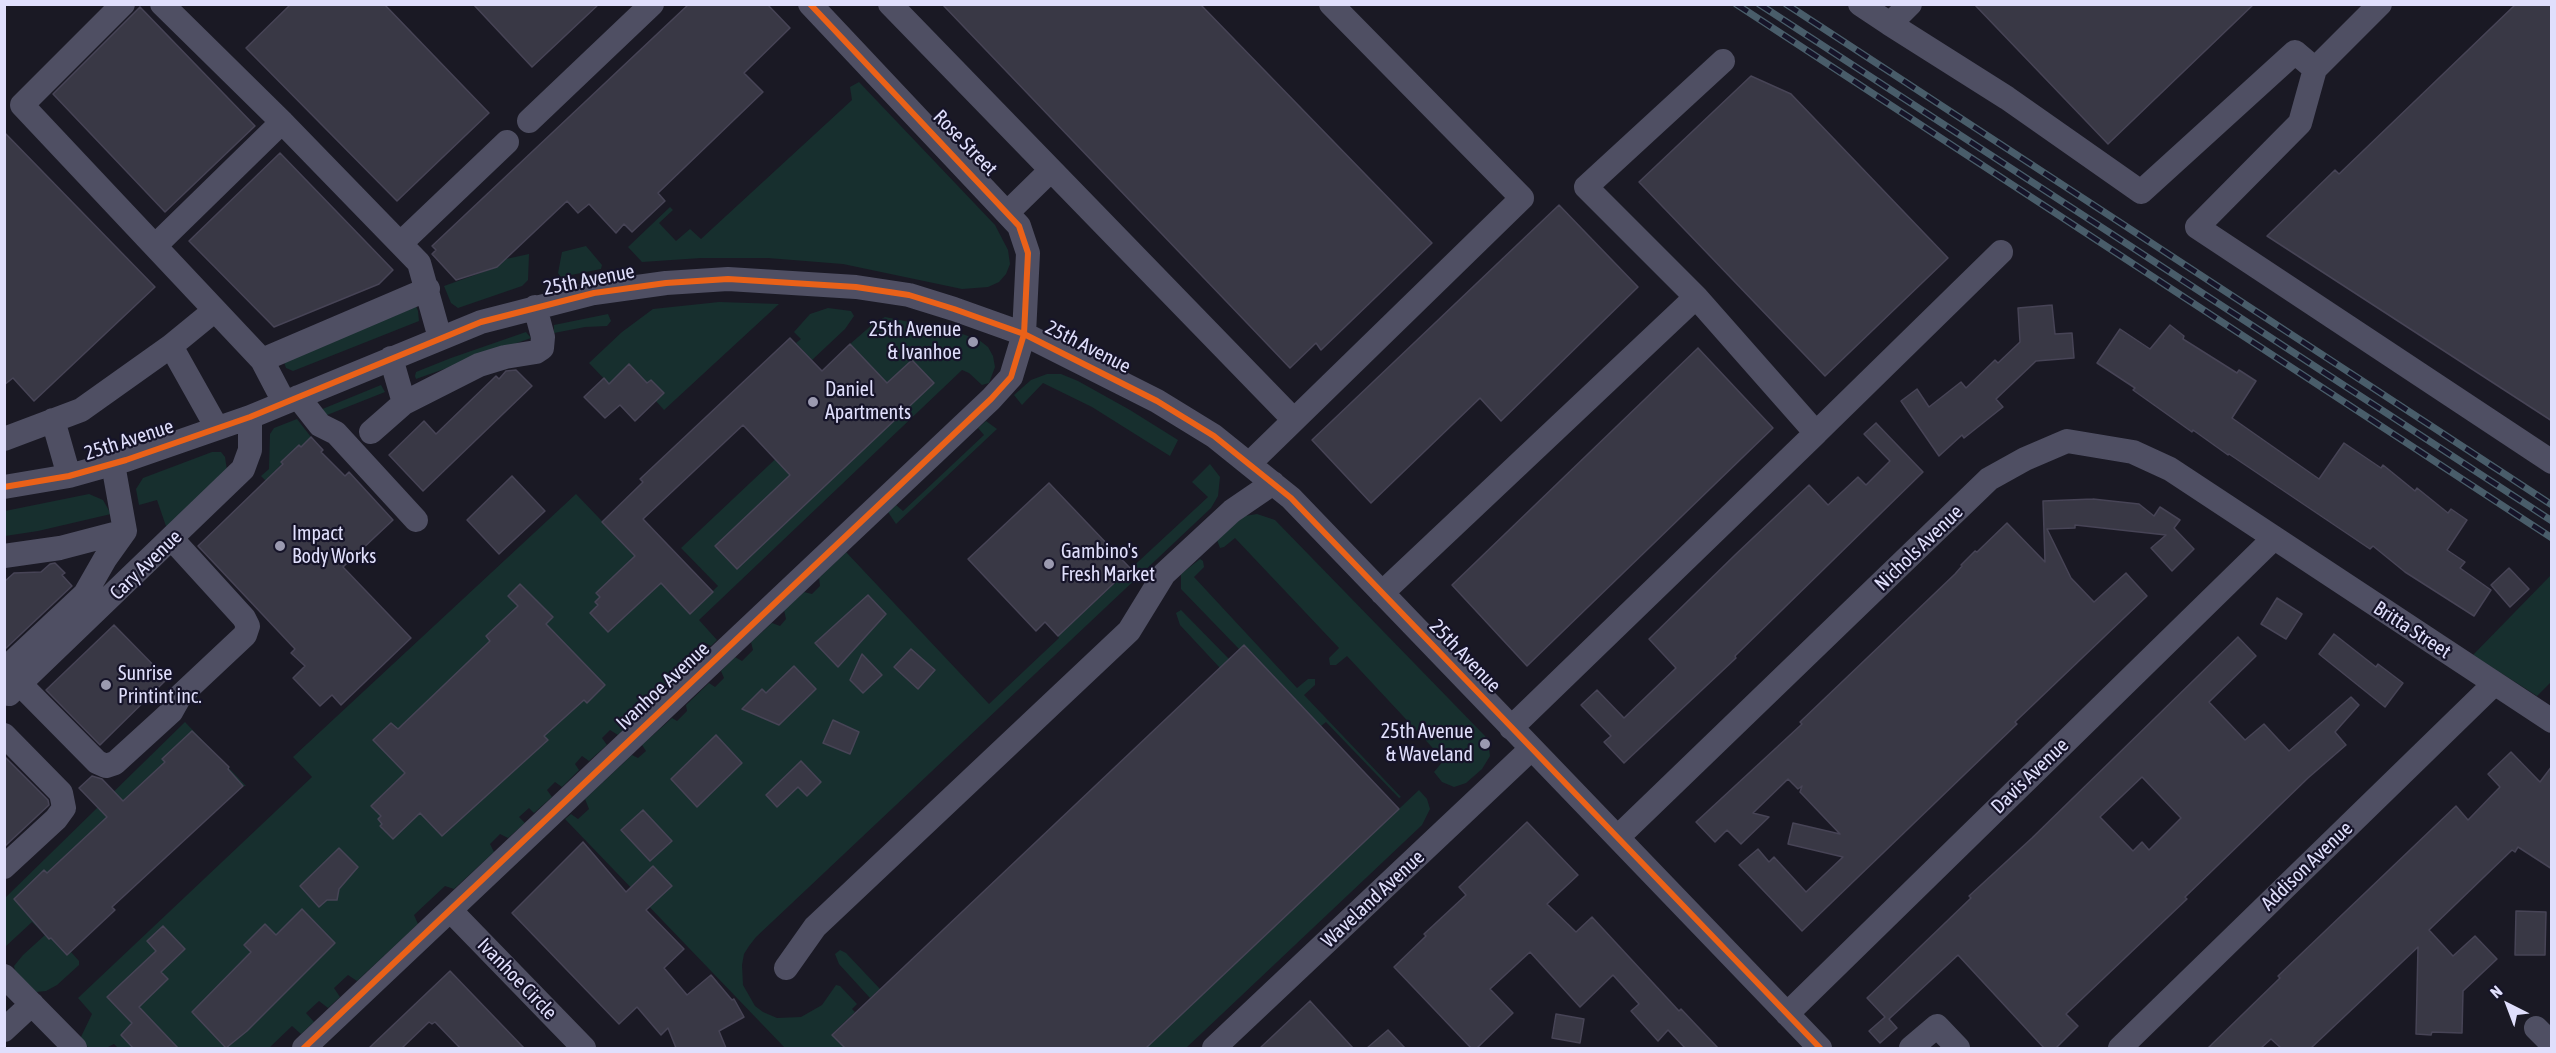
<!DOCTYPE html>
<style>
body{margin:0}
#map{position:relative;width:2556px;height:1053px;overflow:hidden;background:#1a1924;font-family:"Asap Condensed",sans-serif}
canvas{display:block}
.frame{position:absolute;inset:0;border:6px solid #e0dffc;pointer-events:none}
.north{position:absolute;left:2478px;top:975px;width:60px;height:60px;-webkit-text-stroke:4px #161429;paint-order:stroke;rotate:318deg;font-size:16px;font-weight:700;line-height:24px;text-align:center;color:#e0dffc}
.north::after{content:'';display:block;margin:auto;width:21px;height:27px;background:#e0dffc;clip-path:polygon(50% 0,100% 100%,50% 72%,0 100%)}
</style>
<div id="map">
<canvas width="2556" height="1053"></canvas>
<div class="frame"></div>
<div class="north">N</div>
</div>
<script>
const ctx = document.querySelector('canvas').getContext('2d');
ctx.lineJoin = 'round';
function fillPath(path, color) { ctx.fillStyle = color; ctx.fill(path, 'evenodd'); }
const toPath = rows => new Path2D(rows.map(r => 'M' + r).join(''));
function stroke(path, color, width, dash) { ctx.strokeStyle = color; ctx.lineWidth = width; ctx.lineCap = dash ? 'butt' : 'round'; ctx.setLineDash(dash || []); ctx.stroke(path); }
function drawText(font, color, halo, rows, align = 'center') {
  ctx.font = font + ' "Asap Condensed",sans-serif'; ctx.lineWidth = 4.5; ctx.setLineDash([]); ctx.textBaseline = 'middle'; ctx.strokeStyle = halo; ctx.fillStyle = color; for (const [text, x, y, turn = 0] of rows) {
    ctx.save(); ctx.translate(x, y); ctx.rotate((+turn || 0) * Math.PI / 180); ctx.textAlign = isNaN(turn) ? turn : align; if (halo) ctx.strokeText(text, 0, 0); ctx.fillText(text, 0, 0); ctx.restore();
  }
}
const green = toPath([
 [859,82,995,225,1008,250,1010,264,1006,274,999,282,988,287,962,289,843,264,768,258,701,258,642,262,628,247,670,207,673,210,659,223,676,241,690,229,701,239,852,100,850,87],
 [586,246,602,265,601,269,561,277,558,273,562,252],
 [529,254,528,280,522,286,458,308,451,303,444,286,497,267,506,259],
 [414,301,418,311,419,321,293,371,286,368,282,356],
 [719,302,779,304,664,410,656,401,663,393,651,380,647,383,629,365,609,384,589,363,622,332,653,309],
 [828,308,851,311,854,316,845,329,812,360,796,343,801,339,794,332,810,314],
 [608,314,611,321,607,326,585,327,554,333,554,325],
 [885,317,954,331,979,340,988,347,993,356,995,367,989,383,982,385,969,373,962,370,699,620,717,640,711,646,703,642,692,653,696,660,645,708,637,705,630,712,634,719,618,735,610,730,602,738,607,745,589,761,582,756,575,764,579,770,562,787,555,782,547,790,552,797,534,813,529,808,519,817,525,823,508,838,500,834,490,844,494,852,454,889,445,886,414,915,418,924,357,981,348,975,334,988,340,997,328,1008,319,1001,306,1013,314,1022,301,1034,292,1026,269,1048,118,1048,114,1044,106,1048,89,1048,80,1039,92,1014,78,998,312,777,293,757,576,494,690,613,718,586,681,548,872,368,850,344,873,324],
 [526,332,531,338,416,379,415,376,416,372,451,358],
 [1047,374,1061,374,1078,381,1130,410,1178,440,1170,456,1092,407,1043,383,1022,405,1014,395,1031,380],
 [381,385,385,392,322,417,320,410],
 [297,419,311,437,301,447,299,445,266,481,261,476,269,469,270,434,274,428],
 [986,421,997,429,896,524,888,512,896,505,903,511,984,435,978,428],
 [212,452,221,452,225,457,227,470,167,529,157,500,139,505,136,489,143,478],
 [1210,464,1220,477,1218,496,1211,508,756,937,749,946,744,954,742,965,743,985,755,1006,763,1012,777,1018,801,1017,822,1005,836,985,840,986,857,1004,852,1009,855,1012,832,1034,845,1048,785,1048,565,819,571,814,578,819,589,809,585,799,632,755,638,758,646,751,642,745,672,718,677,721,687,711,686,705,709,683,715,687,724,678,721,671,735,657,742,661,753,650,751,642,772,623,780,626,786,619,784,610,804,592,812,594,820,586,819,578,846,552,989,704,1059,638,1058,636,1208,497,1192,482],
 [89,494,103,500,111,514,38,531,5,536,5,511],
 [1257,514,1275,520,1485,736,1488,742,1490,756,1482,769,1466,783,1454,787,1442,782,1434,772,1444,760,1347,656,1336,665,1330,665,1329,658,1339,648,1235,538,1224,547,1220,548,1217,540,1239,520,1245,516],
 [1200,559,1203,561,1204,567,1194,577,1297,688,1308,679,1315,679,1315,685,1304,695,1401,797,1399,798,1326,722,1321,726,1244,645,1239,649,1181,589,1181,574],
 [2551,575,2551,682,2537,696,2473,655],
 [1181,610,1229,659,1220,668,1180,625,1176,613],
 [185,722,246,786,243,786,151,865,71,952,79,961,79,965,57,985,46,991,36,992,15,971,14,966,23,955,45,935,32,922,5,947,5,898],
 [1419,790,1427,799,1430,809,1422,825,1186,1048,1146,1048],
 [840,950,846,953,880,989,870,998,839,964,835,954]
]);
const building = toPath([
 [291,4,384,4,489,113,397,201,246,48,291,4],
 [473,4,599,4,532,67,473,4],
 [689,4,767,4,790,28,744,73,763,92,658,193,665,201,632,232,624,224,616,233,589,204,578,213,567,201,497,267,456,280,432,254,436,250,432,246,689,4],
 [942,4,1200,4,1432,243,1321,350,1316,343,1290,368,942,4],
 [1974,4,2254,4,2108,144,1974,4],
 [2516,4,2552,4,2552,421,2267,236,2335,170,2339,174,2516,4],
 [140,7,255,126,165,212,53,94,140,7],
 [1751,76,1791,94,1948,258,1825,376,1639,182,1751,76],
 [4,132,155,287,34,401,13,378,4,385,4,132],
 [280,153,393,270,379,284,274,327,189,241,280,153],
 [1559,205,1638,287,1501,421,1480,398,1371,503,1312,440,1559,205],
 [2052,305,2055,334,2072,333,2074,358,2036,361,1996,399,2003,407,1964,438,1962,435,1939,456,1901,401,1917,389,1929,407,1961,382,1966,388,1995,360,1998,363,2020,342,2018,308,2052,305],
 [2170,325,2184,336,2183,339,2237,373,2239,370,2256,381,2232,418,2319,479,2344,443,2381,468,2383,465,2415,491,2417,488,2448,513,2451,509,2467,520,2447,550,2465,562,2460,568,2491,590,2474,616,2405,572,2373,546,2370,549,2229,454,2228,455,2193,430,2192,432,2133,390,2135,388,2097,363,2120,329,2150,349,2170,325],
 [790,338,822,371,850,344,887,383,912,360,934,383,737,569,715,546,790,475,743,425,643,519,713,592,690,614,661,583,608,632,590,613,598,605,595,602,600,597,596,593,635,556,602,522,643,482,640,479,790,338],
 [1698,348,1773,428,1527,666,1452,585,1698,348],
 [629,364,647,383,651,380,664,393,635,421,620,405,605,418,584,397,604,378,609,384,629,364],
 [516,370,532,386,423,491,389,455,424,421,436,434,496,376,499,379,506,371,516,370],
 [1876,423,1923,472,1735,656,1736,658,1624,763,1604,742,1611,736,1581,705,1597,690,1624,718,1676,668,1649,639,1735,555,1809,485,1828,505,1858,477,1866,485,1890,461,1864,434,1876,423],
 [311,437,323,450,321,452,345,476,349,472,393,520,343,567,411,638,341,705,332,695,320,706,293,678,305,666,291,653,295,649,198,546,283,464,281,462,299,445,301,447,311,437],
 [512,476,545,511,499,554,467,520,512,476],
 [1049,483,1130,568,1058,636,1045,622,1036,631,968,559,1049,483],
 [2093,499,2139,504,2154,516,2160,507,2180,520,2174,528,2194,549,2172,571,2151,548,2166,535,2075,525,2075,528,2047,529,2071,578,2094,602,2126,573,2147,596,2015,722,2017,724,1802,931,1739,865,1758,849,1769,862,1774,857,1806,892,1843,857,1788,844,1793,823,1840,834,1800,792,1802,786,1798,789,1788,779,1753,813,1769,817,1741,844,1727,830,1715,842,1696,822,1802,724,1800,722,1955,574,1962,566,1961,565,1975,551,1977,552,2007,523,2045,562,2043,501,2093,499],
 [55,563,65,573,62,575,72,586,4,650,4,582,14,573,41,572,50,564,55,563],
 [2509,568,2529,589,2510,607,2491,585,2509,568],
 [520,584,553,617,546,624,605,685,587,703,584,700,544,736,548,740,442,836,420,813,393,839,380,826,382,824,378,819,381,816,371,806,405,773,373,740,391,723,398,729,490,641,486,636,518,606,508,596,520,584],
 [868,595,886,614,838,667,815,643,868,595],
 [2277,598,2302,614,2286,639,2261,624,2277,598],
 [114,625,167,679,100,745,46,690,114,625],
 [2334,634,2376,667,2378,664,2403,683,2385,707,2319,654,2334,634],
 [2238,637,2256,656,2209,702,2245,740,2264,724,2289,751,2351,697,2359,705,2335,732,2346,745,2308,778,2185,897,2187,899,2066,1014,2078,1026,2056,1048,2044,1048,1958,955,1889,1019,1897,1028,1880,1043,1869,1031,1885,1017,1867,998,1971,898,1969,896,2032,838,2238,637],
 [2142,777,2181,818,2149,850,2142,842,2133,851,2100,817,2142,777],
 [1244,645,1399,809,1146,1048,845,1048,832,1035,1244,645],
 [911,649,935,670,918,689,894,667,911,649],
 [862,654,882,675,863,693,850,680,862,654],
 [794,666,816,689,779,725,742,709,762,689,766,693,794,666],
 [833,720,859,732,850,754,823,743,833,720],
 [192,731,229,767,228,769,243,786,112,907,115,910,67,955,51,938,49,939,14,899,44,870,47,873,107,817,79,788,92,776,102,779,123,801,165,762,162,759,192,731],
 [716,735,742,763,697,807,671,779,716,735],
 [2511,752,2540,782,2552,766,2552,869,2518,847,2515,852,2512,850,2429,930,2453,956,2475,936,2497,959,2463,991,2462,1033,2432,1032,2431,1035,2416,1034,2418,947,2311,1048,2281,1048,2271,1039,2261,1048,2208,1048,2280,978,2278,976,2456,806,2468,820,2500,787,2488,774,2511,752],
 [4,756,48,800,49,805,4,847,4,756],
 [801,761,821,782,807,796,798,787,777,807,766,795,801,761],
 [643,810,672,841,650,861,621,830,643,810],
 [1527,822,1578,875,1547,904,1576,932,1592,917,1679,1011,1681,1009,1718,1048,1685,1048,1668,1030,1658,1041,1631,1011,1639,1004,1613,975,1580,1007,1530,952,1490,989,1513,1013,1477,1048,1471,1048,1394,967,1426,936,1424,934,1466,895,1459,887,1527,822],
 [583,842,626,892,653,866,672,886,646,910,684,949,664,968,687,995,711,975,732,1000,734,999,744,1017,719,1031,726,1048,676,1048,668,1028,661,1035,637,1007,619,1024,512,913,583,842],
 [339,848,358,867,339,889,337,900,327,900,319,907,300,886,339,848],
 [302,909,335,943,247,1031,226,1048,192,1012,251,952,244,945,265,924,276,935,302,909],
 [2516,911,2546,912,2545,955,2515,955,2516,911],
 [163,926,185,949,161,972,168,979,139,1007,178,1048,133,1048,121,1035,132,1023,107,997,156,951,147,941,163,926],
 [450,971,524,1048,460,1048,435,1022,432,1024,429,1022,402,1048,369,1048,450,971],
 [1310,1001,1353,1048,1260,1048,1310,1001],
 [1556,1014,1584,1019,1580,1043,1552,1038,1556,1014],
 [1388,1030,1405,1048,1367,1048,1388,1030]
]);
const minor = toPath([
 [123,4,22,105,262,360,284,402],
 [162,4,282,122],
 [890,4,1294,420],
 [1860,4,1890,24],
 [1910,4,1890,24,2007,98,2141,192,2295,52,2315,69,2380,4],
 [2315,69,2300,123,2197,227,2552,462],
 [529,121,652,4],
 [1008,212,1051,170],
 [401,243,507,142],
 [155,246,282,122,419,263,440,338],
 [1696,297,1586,187,1723,61],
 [215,310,171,346,217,428],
 [391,358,404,403,479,365,505,357,536,352,542,348,543,337,535,307],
 [262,360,428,289],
 [298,397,320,425,336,433,416,520],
 [53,420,69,476],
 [371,432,404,403],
 [1816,433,2001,252],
 [4,439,81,410,171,346],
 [1249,464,1522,198,1331,4],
 [4,487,69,476,126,460,250,417,481,322,594,293,666,283,728,279,856,287,909,295,954,309,1024,334,1157,401,1214,436,1291,498,1820,1048],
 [4,556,60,548,125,531,113,464],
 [1382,593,1696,297,1816,433,1511,728],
 [4,670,85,594,105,559,125,531],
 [20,684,97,762,106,766,115,763,171,712,180,696,245,635,248,626,244,618,172,539],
 [9,694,243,469,250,450,250,417],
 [4,735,61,793,64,808,56,819,4,867],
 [1618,837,1989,479,2025,459,2067,441,2133,452,2170,469,2552,721],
 [450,910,584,1048],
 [786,968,815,927,1129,631,1164,574,1232,511,1273,483],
 [4,976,75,1048],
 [1787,1014,2273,539],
 [2536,1028,2552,1044],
 [4,1030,32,1004],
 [304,1048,991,399,1011,377,1024,334,1028,253,1019,226,810,4],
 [1214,1048,1531,749],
 [1911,1048,1937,1026,1958,1048],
 [2120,1048,2494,684]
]);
const rail = toPath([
 [1736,4,2552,538],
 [1759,4,2552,521],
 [1786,4,2552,505]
]);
const cycleway = toPath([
 [4,487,69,476,126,460,250,417,481,322,594,293,666,283,728,279,856,287,909,295,954,309,1024,334,1157,401,1214,436,1291,498,1820,1048],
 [304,1048,991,399,1011,377,1024,334,1028,253,1019,226,810,4]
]);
const markers = [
 [973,342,6,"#9b9ab0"],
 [813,402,6,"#9b9ab0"],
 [280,546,6,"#9b9ab0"],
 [1049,564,6,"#9b9ab0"],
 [106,685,6,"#9b9ab0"],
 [1485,744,6,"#9b9ab0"]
];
const streetNames = [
 ["Rose Street",965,143,46],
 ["25th Avenue",589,280,-11],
 ["25th Avenue",1088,347,27],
 ["25th Avenue",129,440,-18],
 ["Nichols Avenue",1919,548,-44],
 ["Cary Avenue",146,565,-44],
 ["Britta Street",2412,630,33],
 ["25th Avenue",1465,656,46],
 ["Ivanhoe Avenue",663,686,-43],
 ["Davis Avenue",2030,776,-44],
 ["Addison Avenue",2307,866,-44],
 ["Waveland Avenue",1373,899,-43],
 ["Ivanhoe Circle",517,979,46]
];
const poiNames = [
 ["25th Avenue",961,330,"right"],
 ["& Ivanhoe",961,353,"right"],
 ["Daniel",825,390],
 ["Apartments",825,413],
 ["Impact",292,534],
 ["Body Works",292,557],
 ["Gambino's",1061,552],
 ["Fresh Market",1061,575],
 ["Sunrise",118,674],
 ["Printint inc.",118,697],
 ["25th Avenue",1473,732,"right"],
 ["& Waveland",1473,755,"right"]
];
fillPath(green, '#172f2e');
fillPath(building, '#393845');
stroke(building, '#474456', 1.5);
stroke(minor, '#4f4f63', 24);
stroke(rail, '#495d6a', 7);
stroke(rail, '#161429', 4.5, [14]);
stroke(cycleway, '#ea6118', 6);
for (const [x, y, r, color] of markers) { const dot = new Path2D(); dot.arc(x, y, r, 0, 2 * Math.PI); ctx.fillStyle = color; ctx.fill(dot); stroke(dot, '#161429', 2); }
drawText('20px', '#e0dffc', '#161429', streetNames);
drawText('20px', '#e0dffc', '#161429', poiNames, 'left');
</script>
